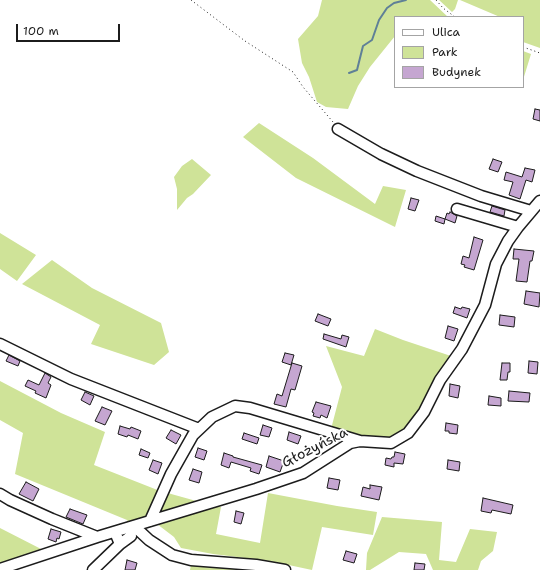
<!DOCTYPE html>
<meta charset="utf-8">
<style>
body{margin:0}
#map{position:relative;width:540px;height:570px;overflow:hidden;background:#fff;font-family:"Shantell Sans",sans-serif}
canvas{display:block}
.legend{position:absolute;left:394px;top:16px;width:130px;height:72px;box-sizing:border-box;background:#fff;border:1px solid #a4a4a4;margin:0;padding:5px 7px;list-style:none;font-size:12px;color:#1c1c1c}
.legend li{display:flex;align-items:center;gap:8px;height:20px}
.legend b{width:20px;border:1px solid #a4a4a4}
.scale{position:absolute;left:16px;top:24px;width:104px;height:18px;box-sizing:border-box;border:2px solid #1c1c1c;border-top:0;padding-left:5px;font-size:12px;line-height:14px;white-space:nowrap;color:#1c1c1c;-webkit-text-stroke:3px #fff;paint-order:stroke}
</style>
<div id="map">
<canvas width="540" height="570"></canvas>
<ul class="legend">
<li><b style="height:5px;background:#fff"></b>Ulica</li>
<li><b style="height:11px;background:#cfe398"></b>Park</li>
<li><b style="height:11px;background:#c5a6d1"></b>Budynek</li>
</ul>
<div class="scale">100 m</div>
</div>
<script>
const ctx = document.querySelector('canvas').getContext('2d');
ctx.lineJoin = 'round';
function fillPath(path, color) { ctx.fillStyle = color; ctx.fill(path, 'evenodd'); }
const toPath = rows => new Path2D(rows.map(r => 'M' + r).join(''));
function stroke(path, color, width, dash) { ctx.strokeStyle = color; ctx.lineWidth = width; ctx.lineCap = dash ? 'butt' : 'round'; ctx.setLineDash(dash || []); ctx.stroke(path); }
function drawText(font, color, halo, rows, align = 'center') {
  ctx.font = font + ' "Shantell Sans",sans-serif'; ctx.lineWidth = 4; ctx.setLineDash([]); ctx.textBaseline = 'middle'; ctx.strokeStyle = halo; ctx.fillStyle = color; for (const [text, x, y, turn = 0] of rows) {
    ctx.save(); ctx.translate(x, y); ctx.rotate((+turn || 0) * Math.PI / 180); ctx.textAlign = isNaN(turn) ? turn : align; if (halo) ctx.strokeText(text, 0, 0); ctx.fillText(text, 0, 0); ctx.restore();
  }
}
const green = toPath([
 [322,0,430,0,448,17,395,17,395,36,370,67,358,86,348,109,326,107,317,102,309,77,302,63,298,39,318,16],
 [439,0,458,0,455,9,452,12],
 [460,0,540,0,540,48,523,42,524,27,523,17,500,17],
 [523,51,531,54,523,80],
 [259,123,313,158,375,204,383,186,406,190,395,227,296,178,243,137],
 [192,159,211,175,193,194,187,198,177,210,177,189,174,177,182,166],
 [0,233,36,255,17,281,0,269],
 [52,260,92,288,161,323,169,352,154,365,91,344,100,325,22,284],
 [375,329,403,340,451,356,407,428,388,438,359,436,331,429,342,387,326,346,364,356],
 [0,381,61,413,105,432,94,465,160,491,147,518,130,524,127,520,15,474,23,433,0,420],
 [164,492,200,502,157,516],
 [268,493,337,506,377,512,373,535,322,527,312,570,270,561,213,554,181,548,174,537,157,524,214,506,221,507,216,534,260,543],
 [382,517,442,522,439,560,456,562,470,529,497,532,493,551,481,561,478,570,433,570,426,554,399,552,370,570,366,570,367,553],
 [0,528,43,550,0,563],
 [191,565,241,569,251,570,190,570]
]);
const stream = toPath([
 [349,73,357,70,363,46,372,40,379,20,387,8,394,3,406,0]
]);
const building = toPath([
 [535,109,540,110,540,121,533,119,535,109],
 [493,159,502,162,498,172,489,169,493,159],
 [525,168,535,170,532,182,526,180,520,199,509,195,513,182,504,180,506,172,522,177,525,168],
 [411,198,419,200,415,211,408,209,411,198],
 [492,206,505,210,504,216,490,212,492,206],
 [450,212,457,216,455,223,445,219,444,224,435,221,436,216,445,219,447,213,449,214,450,212],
 [474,237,483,240,474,270,464,267,465,265,461,264,463,256,469,258,474,237],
 [514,249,534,251,532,261,530,261,527,282,516,281,519,259,513,259,514,249],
 [526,291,540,293,539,307,524,304,526,291],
 [455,307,461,309,462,307,470,309,467,318,453,313,455,307],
 [318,314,331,319,328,326,315,321,318,314],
 [500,315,515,317,514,327,499,325,500,315],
 [448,326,458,329,454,341,445,338,448,326],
 [324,334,341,339,342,335,349,337,346,347,323,339,324,334],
 [285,353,294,355,291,365,282,362,285,353],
 [9,355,20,361,18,366,6,361,9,355],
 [529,361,538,362,537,374,528,373,529,361],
 [292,363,302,366,295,390,291,389,286,407,274,404,277,394,282,396,292,363],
 [502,363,510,363,510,372,508,372,507,380,500,380,502,363],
 [45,373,51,377,48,383,51,385,46,398,35,393,36,391,25,386,28,380,39,385,45,373],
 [450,384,460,386,458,398,449,396,450,384],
 [509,391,530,393,529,402,508,401,509,391],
 [85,392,94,396,90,405,81,400,85,392],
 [489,396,501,398,501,406,488,405,489,396],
 [316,402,331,406,327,418,321,415,320,418,313,416,314,413,312,412,316,402],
 [102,407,112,411,105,425,95,421,102,407],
 [446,423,458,425,457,434,449,433,449,431,445,431,446,423],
 [263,425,272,428,269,437,260,435,263,425],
 [120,426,130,429,131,427,141,431,138,439,128,435,127,437,118,434,120,426],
 [171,430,181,435,176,444,166,438,171,430],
 [289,432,301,436,298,444,287,440,289,432],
 [244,433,259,438,257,444,242,439,244,433],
 [198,448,207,451,204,460,195,457,198,448],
 [141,449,150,453,148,458,139,455,141,449],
 [395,452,405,454,403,464,394,463,394,467,385,465,386,458,391,459,392,457,394,457,395,452],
 [224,453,233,456,233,457,262,465,259,474,250,471,251,468,231,462,229,468,221,465,224,453],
 [269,456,284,461,280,472,266,467,269,456],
 [153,460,162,463,158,474,149,470,153,460],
 [448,460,460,462,459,471,447,469,448,460],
 [193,469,202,472,199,483,189,480,193,469],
 [329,478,340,480,338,490,327,488,329,478],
 [26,482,39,489,33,501,19,494,26,482],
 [370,485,382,487,379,500,361,496,363,487,370,489,370,485],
 [483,498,513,505,511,514,492,510,491,513,481,511,483,498],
 [70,509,87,515,83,524,66,517,70,509],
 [236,511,244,513,241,524,234,522,236,511],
 [51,529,61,532,59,539,57,538,56,542,48,539,51,529],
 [346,551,357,554,354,563,343,560,346,551],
 [127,560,137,563,135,570,125,570,127,560],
 [415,563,425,564,424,570,414,570,415,563]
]);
const path = toPath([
 [191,0,245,41,293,72,303,87,333,122],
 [436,0,443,8,455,17],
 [523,47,540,53]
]);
const minor = toPath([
 [338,129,381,154,417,171,481,196,531,211],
 [457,209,518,227],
 [0,344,71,379,199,429],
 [0,494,10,500,52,519,97,537],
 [150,521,171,474,193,435,212,417,235,406,250,408,360,441],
 [134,526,149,540,172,555,191,560,256,565,285,570],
 [120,544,131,536],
 [0,569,97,537,256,489,303,473,350,443,360,441,391,443,408,433,424,412,440,380,462,349,485,305,496,264,508,241,518,227,540,201],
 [93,570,120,544,115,532]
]);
const streetNames = [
 ["Głożyńska",315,448,-27]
];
fillPath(green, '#cfe398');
stroke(stream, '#5f8097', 2);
fillPath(building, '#c5a6d1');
stroke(building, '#1c1c1c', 1);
stroke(minor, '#1c1c1c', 13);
stroke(path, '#1c1c1c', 1, [1, 3]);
stroke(minor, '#fff', 10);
drawText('14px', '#1c1c1c', '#fff', streetNames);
</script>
